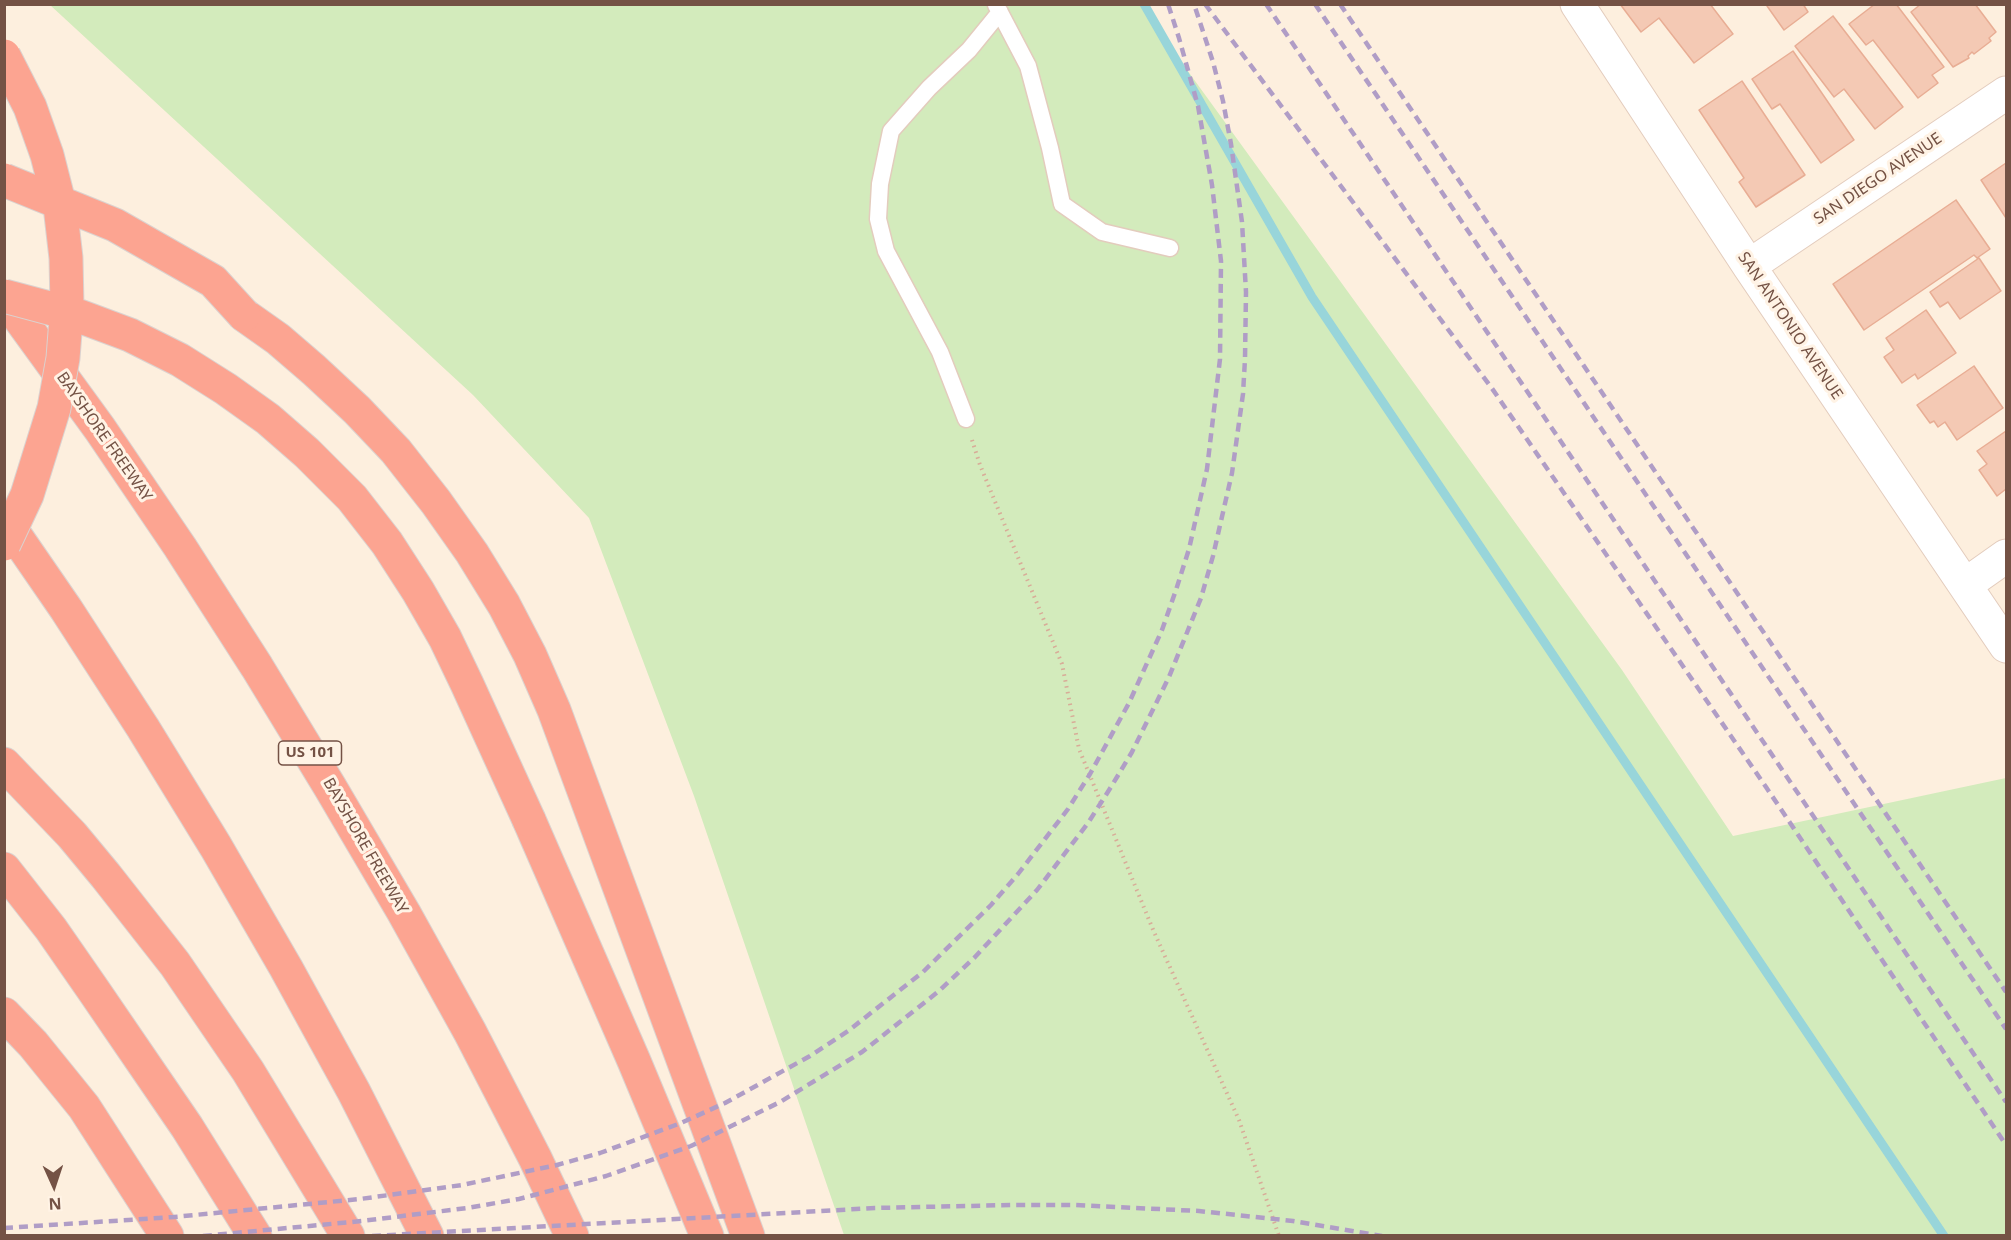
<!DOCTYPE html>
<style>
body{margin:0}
#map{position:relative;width:2011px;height:1240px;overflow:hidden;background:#fdefde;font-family:"Noto Sans",sans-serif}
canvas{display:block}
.frame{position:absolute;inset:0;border:6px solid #745245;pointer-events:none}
.north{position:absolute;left:24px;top:1156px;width:60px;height:60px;-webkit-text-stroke:4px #fff3e5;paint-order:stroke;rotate:177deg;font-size:16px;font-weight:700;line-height:24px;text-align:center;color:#745245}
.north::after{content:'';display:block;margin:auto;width:21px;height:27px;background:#745245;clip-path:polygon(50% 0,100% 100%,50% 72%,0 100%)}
</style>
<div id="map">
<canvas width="2011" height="1240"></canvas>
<div class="frame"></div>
<div class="north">N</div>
</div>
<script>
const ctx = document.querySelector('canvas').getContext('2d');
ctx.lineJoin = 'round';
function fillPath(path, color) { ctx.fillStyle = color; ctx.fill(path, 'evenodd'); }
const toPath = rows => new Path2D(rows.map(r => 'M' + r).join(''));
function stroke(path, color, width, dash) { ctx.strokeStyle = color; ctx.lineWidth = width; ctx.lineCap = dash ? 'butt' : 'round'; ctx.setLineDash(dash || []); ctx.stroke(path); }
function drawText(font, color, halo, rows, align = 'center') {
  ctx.font = font + ' "Noto Sans",sans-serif'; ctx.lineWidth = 6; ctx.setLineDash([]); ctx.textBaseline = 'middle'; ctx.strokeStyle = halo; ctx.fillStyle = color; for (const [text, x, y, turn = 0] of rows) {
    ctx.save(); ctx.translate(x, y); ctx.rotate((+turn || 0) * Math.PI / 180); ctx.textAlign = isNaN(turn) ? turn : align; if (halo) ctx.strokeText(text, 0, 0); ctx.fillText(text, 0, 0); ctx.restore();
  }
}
const green = toPath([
 [50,5,1140,5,1622,670,1733,836,2006,778,2006,1235,844,1235,694,796,589,518,473,395]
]);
const stream = toPath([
 [1144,4,1312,297,1944,1236]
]);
const building = toPath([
 [1620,4,1710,4,1733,34,1694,63,1659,18,1641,32,1620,4],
 [1770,4,1803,4,1808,12,1784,30,1767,6,1770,4],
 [1875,4,1896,4,1944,67,1932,75,1938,83,1918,98,1873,40,1866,45,1849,24,1875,4],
 [1921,4,1975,4,1996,32,1989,38,1991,41,1974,54,1972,52,1968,56,1969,58,1953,67,1911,12,1921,4],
 [1833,16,1903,107,1875,129,1844,89,1834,97,1795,46,1833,16],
 [1793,51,1854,140,1821,163,1780,104,1772,109,1752,79,1793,51],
 [1742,81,1805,175,1756,207,1739,182,1744,178,1699,110,1742,81],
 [2006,163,2006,218,1981,180,2006,163],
 [1956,200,1990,249,1977,258,1974,255,1864,330,1833,284,1956,200],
 [1979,258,2001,291,1960,319,1948,302,1940,307,1930,292,1979,258],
 [1926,310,1956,353,1918,379,1915,374,1902,383,1884,357,1894,350,1886,338,1926,310],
 [1974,366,2003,408,1957,440,1945,422,1938,427,1934,421,1930,423,1917,405,1974,366],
 [2006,431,2006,489,1997,496,1979,470,1987,464,1977,451,2006,431]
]);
const path = toPath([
 [972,440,980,465,1062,664,1079,749,1154,932,1239,1120,1279,1236]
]);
const service = toPath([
 [996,5,1028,66,1050,148,1062,204,1102,232,1170,248],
 [966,419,940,352,886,251,878,219,880,184,891,131,929,88,969,50,1000,12]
]);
const minor = toPath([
 [1577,4,1749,266,2006,646],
 [1749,266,2006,93],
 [1965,585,2006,556]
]);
const motorway = toPath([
 [4,297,100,429,180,547,257,667,330,787,404,913,470,1032,535,1158,572,1236],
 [244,315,278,339,314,370,357,410,396,451,436,502,472,553,504,605,530,655,554,710,748,1236],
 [4,519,66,609,143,728,216,847,286,968,354,1092,427,1236],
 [4,764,72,835,106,876,175,964,248,1071,348,1236],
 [529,820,634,1061,707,1236],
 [4,869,51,929,94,991,187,1127,255,1236],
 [4,1014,33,1044,84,1107,167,1236]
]);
const rail = toPath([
 [1205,4,1491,387,1766,787,2006,1145],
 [1266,4,2006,1102],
 [1315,4,2006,1029],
 [1340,4,2006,992],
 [4,1228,174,1217,360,1199,462,1185,557,1165,600,1153,681,1123,725,1103,810,1056,848,1031,923,972,991,905,1018,874,1068,809,1090,774,1129,703,1162,630,1176,590,1189,549,1207,469,1220,359,1221,261,1212,185,1198,106,1179,38,1168,4],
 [203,1236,362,1221,467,1208,519,1199,606,1176,691,1146,780,1102,862,1052,939,991,975,957,1037,890,1088,823,1111,787,1132,752,1169,677,1201,598,1213,556,1232,473,1243,394,1245,359,1246,292,1242,222,1231,144,1223,101,1213,62,1194,4],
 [372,1236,875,1208,1011,1205,1075,1205,1199,1211,1293,1221,1382,1236]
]);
const motorwayBridge = toPath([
 [4,56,30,107,47,155,60,206,66,258,67,306,63,358,54,408,27,495,4,544],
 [4,180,115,225,213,281,244,315],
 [4,296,79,316,130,335,180,360,226,389,268,419,307,453,352,498,387,543,418,591,445,638,467,684,529,820]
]);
const shields = [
 [310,753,63]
];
const shieldNames = [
 ["US 101",310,753]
];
const streetNames = [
 ["SAN DIEGO AVENUE",1878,179,-34],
 ["SAN ANTONIO AVENUE",1790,326,56],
 ["BAYSHORE FREEWAY",104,437,55],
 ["BAYSHORE FREEWAY",365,846,60]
];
fillPath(green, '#d3ebbc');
stroke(stream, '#98d5da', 9);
fillPath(building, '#f4c9b4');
stroke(building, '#e8ad94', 1.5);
stroke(service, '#e3ccbd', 19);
stroke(minor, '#e3ccbd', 35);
stroke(motorway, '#dbd2cf', 35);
stroke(path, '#d8ac98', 4, [1.5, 4.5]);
stroke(service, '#fff', 16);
stroke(minor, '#fff', 33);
stroke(motorway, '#fca491', 33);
stroke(rail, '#b09dc6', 4.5, [9, 6]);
stroke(motorwayBridge, '#dbd2cf', 35, []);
stroke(motorwayBridge, '#fca491', 33);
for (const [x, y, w] of shields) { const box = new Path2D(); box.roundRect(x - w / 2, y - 12, w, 24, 4.5); ctx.fillStyle = '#fff3e5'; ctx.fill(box); stroke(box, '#745245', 1.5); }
drawText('bold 15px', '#745245', null, shieldNames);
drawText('16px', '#745245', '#fff3e5', streetNames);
</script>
